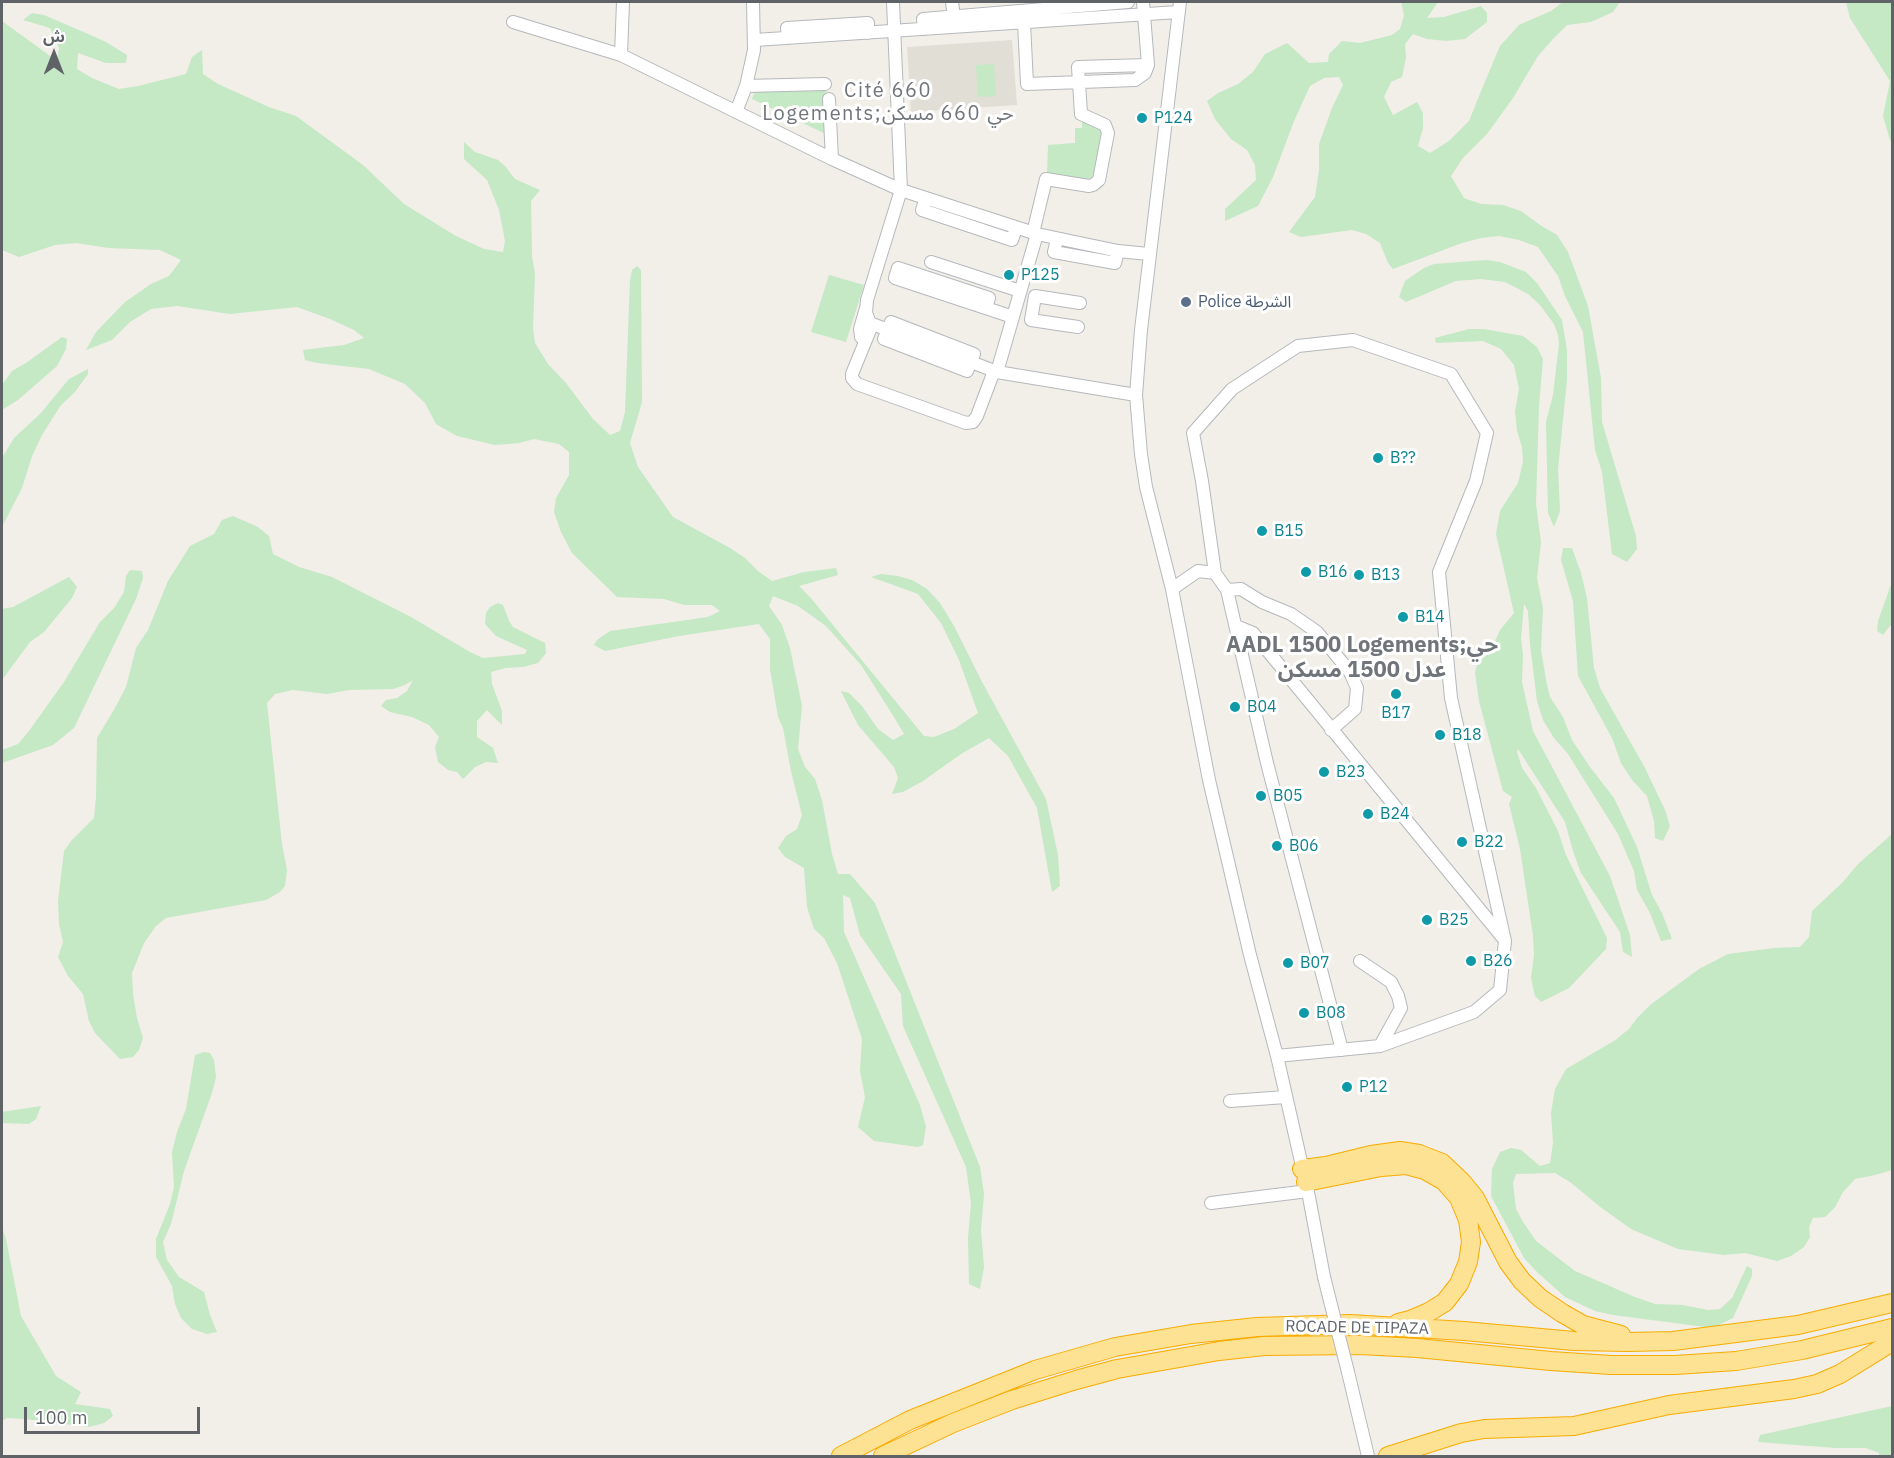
<!DOCTYPE html>
<meta charset="utf-8">
<style>
body{margin:0}
#map{position:relative;width:1894px;height:1458px;overflow:hidden;background:#f1efe8;font-family:"IBM Plex Sans","Noto Sans Arabic",sans-serif}
canvas{display:block}
.frame{position:absolute;inset:0;border:3px solid #5f6368;pointer-events:none}
.north{position:absolute;left:24px;top:24px;width:60px;height:60px;-webkit-text-stroke:4px #fff;paint-order:stroke;rotate:0deg;font-size:16px;font-weight:700;line-height:24px;text-align:center;color:#5f6368}
.north::after{content:'';display:block;margin:auto;width:21px;height:27px;background:#5f6368;clip-path:polygon(50% 0,100% 100%,50% 72%,0 100%)}
.scale{position:absolute;left:24px;top:1407px;width:176px;height:27px;box-sizing:border-box;border:3px solid #5f6368;border-top:0;padding-left:8px;font-size:18px;line-height:21px;white-space:nowrap;color:#5f6368;-webkit-text-stroke:4px #fff;paint-order:stroke}
</style>
<div id="map">
<canvas width="1894" height="1458"></canvas>
<div class="frame"></div>
<div class="north">ش</div>
<div class="scale">100 m</div>
</div>
<script>
const ctx = document.querySelector('canvas').getContext('2d');
ctx.lineJoin = 'round';
function fillPath(path, color) { ctx.fillStyle = color; ctx.fill(path, 'evenodd'); }
const toPath = rows => new Path2D(rows.map(r => 'M' + r).join(''));
function stroke(path, color, width, dash) { ctx.strokeStyle = color; ctx.lineWidth = width; ctx.lineCap = dash ? 'butt' : 'round'; ctx.setLineDash(dash || []); ctx.stroke(path); }
function drawText(font, color, halo, rows, align = 'center') {
  ctx.font = font + ' "IBM Plex Sans","Noto Sans Arabic",sans-serif'; ctx.lineWidth = 6; ctx.setLineDash([]); ctx.textBaseline = 'middle'; ctx.strokeStyle = halo; ctx.fillStyle = color; for (const [text, x, y, turn = 0] of rows) {
    ctx.save(); ctx.translate(x, y); ctx.rotate((+turn || 0) * Math.PI / 180); ctx.textAlign = isNaN(turn) ? turn : align; if (halo) ctx.strokeText(text, 0, 0); ctx.fillText(text, 0, 0); ctx.restore();
  }
}
const education = toPath([
 [1012,40,1017,105,911,112,907,47]
]);
const green = toPath([
 [1401,2,1438,2,1427,18,1444,17,1481,6,1487,13,1487,22,1465,39,1446,41,1427,39,1413,34,1405,44,1406,58,1402,77,1391,82,1384,97,1393,115,1417,102,1423,113,1423,128,1418,146,1430,153,1449,141,1469,121,1484,84,1500,46,1519,25,1551,11,1563,2,1620,2,1613,12,1591,22,1567,25,1553,39,1538,56,1513,98,1487,134,1463,158,1451,176,1464,198,1481,204,1503,205,1521,211,1540,225,1557,235,1568,252,1588,306,1601,378,1602,422,1636,536,1637,549,1627,562,1612,554,1602,472,1595,450,1583,332,1565,296,1558,276,1538,247,1519,240,1499,236,1481,238,1462,243,1393,269,1388,263,1380,243,1366,234,1352,230,1301,237,1289,232,1315,197,1319,170,1319,144,1332,108,1343,85,1339,77,1324,78,1310,86,1294,121,1273,177,1258,206,1225,221,1225,209,1256,180,1255,165,1247,150,1231,139,1215,119,1207,101,1218,93,1238,84,1253,72,1265,54,1287,43,1309,63,1328,62,1329,54,1342,41,1360,43,1392,35,1400,29,1404,15],
 [1846,2,1891,2,1892,10,1892,147,1883,116,1890,81,1850,18],
 [32,13,44,15,86,33,106,42,127,55,126,63,106,63,78,53,77,69,92,78,119,89,138,86,186,74,192,57,202,50,203,74,218,84,269,107,296,116,363,165,404,204,456,236,484,249,503,252,505,241,499,210,487,180,464,159,464,142,475,152,498,160,505,166,515,179,540,190,531,201,532,256,535,274,533,328,535,343,548,364,566,383,593,419,610,435,620,431,625,412,630,280,632,270,637,266,641,270,642,402,630,443,638,467,673,517,730,548,745,558,758,571,772,581,804,572,836,568,838,575,799,586,810,597,924,736,934,737,954,729,978,713,959,660,941,623,918,594,871,577,881,574,898,576,912,580,927,589,940,603,954,626,981,680,1046,799,1058,855,1060,886,1052,892,1037,808,1008,756,989,738,961,754,923,781,903,792,892,794,898,778,894,767,858,725,841,691,849,693,862,706,878,729,893,740,904,734,894,717,861,665,826,626,798,606,773,596,769,606,782,625,790,648,802,706,798,749,805,767,815,779,822,800,832,854,838,874,850,874,875,903,980,1167,984,1194,981,1230,984,1267,980,1289,969,1284,968,1238,971,1203,966,1167,903,1026,901,994,860,935,850,898,843,895,844,932,920,1105,926,1127,923,1145,918,1147,874,1141,858,1127,865,1097,860,1071,862,1039,837,963,824,938,814,929,807,907,804,868,785,857,778,848,786,836,797,829,802,815,791,771,783,728,778,717,770,669,770,639,759,624,679,636,605,651,594,645,597,640,610,631,708,617,720,611,712,605,684,605,664,599,617,597,572,553,561,532,554,512,556,498,569,475,569,452,559,444,534,439,519,443,495,445,457,436,436,424,425,403,405,384,369,369,317,363,305,360,303,350,344,345,364,338,354,330,330,319,297,307,230,314,177,306,151,309,130,322,112,340,86,350,96,332,125,302,151,284,169,276,181,260,160,250,109,248,76,243,55,245,19,257,2,250,2,21,57,61,59,48,50,28,23,20],
 [994,64,996,96,978,97,976,65],
 [826,87,828,135,752,99,755,91],
 [1082,120,1102,129,1094,173,1091,177,1087,180,1047,176,1048,145,1075,143,1075,128,1082,128],
 [1486,260,1500,262,1526,272,1537,283,1562,320,1567,350,1567,380,1558,469,1560,511,1554,527,1548,513,1546,422,1553,395,1559,344,1558,335,1554,324,1540,305,1528,294,1505,282,1481,279,1456,281,1406,302,1399,297,1405,281,1424,268,1434,264],
 [829,275,864,285,846,342,811,332],
 [1469,329,1484,329,1523,336,1537,347,1543,359,1539,406,1536,504,1541,542,1537,578,1543,608,1541,650,1547,685,1550,697,1563,717,1572,740,1590,767,1614,798,1637,847,1652,895,1662,913,1672,939,1661,941,1650,913,1637,890,1634,871,1618,834,1568,754,1554,738,1543,720,1537,701,1530,644,1528,611,1524,604,1521,639,1523,654,1522,682,1533,731,1610,876,1630,935,1632,957,1623,952,1620,932,1581,873,1573,851,1565,822,1518,749,1517,752,1522,768,1536,788,1558,831,1566,855,1607,938,1606,949,1569,988,1541,1002,1535,996,1531,978,1534,955,1533,936,1520,849,1509,804,1512,797,1503,791,1479,701,1475,672,1480,655,1491,650,1500,630,1514,613,1496,534,1500,511,1518,483,1523,462,1522,447,1517,431,1515,411,1519,389,1514,365,1501,349,1483,341,1436,343,1435,338],
 [62,337,67,339,66,349,57,366,18,400,2,410,2,385,12,371,26,363],
 [88,369,88,374,75,392,61,405,42,435,32,456,22,488,2,527,2,458,14,438,40,414,69,379],
 [233,516,258,527,269,536,273,554,299,567,332,577,411,617,470,652,483,658,525,654,527,650,496,636,485,624,486,613,490,607,498,603,503,605,509,621,513,627,545,643,546,653,538,663,523,667,505,668,491,672,492,684,502,711,502,725,487,710,477,721,477,737,493,748,498,763,486,762,475,767,463,779,457,772,448,770,438,762,435,747,439,737,429,725,412,717,390,712,381,706,386,700,397,698,407,691,413,680,405,685,393,689,349,690,327,694,293,690,275,694,267,703,282,844,287,870,285,886,280,892,266,900,166,918,156,926,144,943,132,973,133,994,137,1018,143,1038,139,1050,133,1057,120,1059,95,1033,89,1021,83,994,68,976,58,957,63,942,59,924,58,901,64,851,71,841,94,818,96,797,97,738,115,708,126,687,136,648,148,630,168,581,190,546,214,534,222,520],
 [1563,548,1572,548,1581,573,1587,598,1594,668,1600,688,1645,768,1665,810,1670,826,1663,841,1655,838,1654,821,1647,796,1632,780,1621,763,1612,738,1578,676,1573,601,1561,560],
 [130,570,142,571,143,578,136,599,74,728,53,745,2,763,2,750,18,744,29,731,64,682,100,622,114,608,124,592,126,576],
 [69,577,77,587,72,598,44,632,30,642,2,680,2,609,13,607],
 [1892,582,1892,623,1883,635,1877,631,1878,621],
 [1892,834,1892,1170,1875,1175,1855,1179,1843,1192,1835,1207,1825,1217,1813,1218,1809,1227,1810,1237,1804,1247,1791,1256,1777,1261,1745,1253,1724,1255,1678,1249,1631,1229,1599,1206,1570,1182,1555,1173,1516,1174,1513,1183,1516,1209,1523,1222,1536,1241,1575,1271,1635,1297,1655,1304,1683,1305,1708,1310,1720,1309,1732,1298,1747,1266,1752,1269,1752,1276,1733,1318,1713,1328,1613,1315,1595,1311,1565,1297,1538,1273,1524,1258,1491,1196,1492,1169,1500,1152,1511,1148,1521,1150,1540,1166,1550,1163,1553,1143,1551,1113,1555,1089,1566,1069,1614,1041,1629,1029,1638,1017,1650,1005,1699,969,1728,954,1774,948,1800,947,1809,937,1812,911,1843,882,1858,864],
 [204,1052,210,1053,214,1060,216,1077,212,1093,184,1171,171,1224,163,1242,167,1260,179,1277,204,1292,210,1315,217,1332,207,1334,192,1329,181,1318,175,1304,172,1286,156,1257,156,1239,170,1204,174,1187,172,1152,177,1132,186,1109,195,1055],
 [41,1106,36,1119,29,1124,2,1123,2,1112],
 [2,1227,6,1239,21,1316,56,1376,81,1392,75,1404,110,1409,113,1416,104,1423,89,1427,25,1419,7,1418,2,1421],
 [1892,1406,1892,1456,1879,1456,1879,1453,1866,1448,1835,1448,1758,1442,1760,1435]
]);
const minor = toPath([
 [893,2,901,190,867,300,866,313,870,323,997,372,1136,395],
 [952,2,955,24],
 [1180,2,1141,330,1136,395,1141,454,1146,487,1172,589,1209,780,1250,955,1277,1056,1309,1197,1324,1277],
 [513,22,621,55,832,159,901,190,1037,234,1118,251,1149,254],
 [1024,23,1027,84,1135,80,1145,73,1148,65,1143,2],
 [924,29,923,19,1128,2],
 [788,38,787,28,868,23,868,33],
 [755,40,1178,12],
 [621,55,623,2],
 [746,86,825,84],
 [829,99,832,159],
 [736,112,746,86,754,50,753,2],
 [926,198,922,210,1012,240,1016,228],
 [1033,233,1046,179,1089,186,1093,185,1099,180,1108,133,1105,125,1081,114,1078,67,1148,65],
 [1057,239,1054,252,1115,263,1118,251],
 [931,262,1020,291],
 [986,308,989,298,898,268,895,278,1013,317],
 [891,322,974,354,967,371,884,339,891,322],
 [872,325,852,374,852,378,857,384,966,423,973,422,977,416,994,371],
 [1078,327,1031,320,1035,296,1080,303],
 [865,341,861,337,860,329,866,308],
 [997,372,1037,234],
 [1215,573,1202,481,1193,433,1232,389,1298,346,1353,340,1451,374,1487,433,1476,481,1439,572,1451,698,1505,941,1500,990,1474,1012,1380,1046,1277,1056],
 [1172,589,1198,571,1215,573,1227,590,1267,763,1342,1050],
 [1227,590,1241,589,1262,602,1291,614,1317,632,1350,672,1357,688,1355,709,1331,730],
 [1236,626,1253,633,1503,938],
 [1360,961,1391,982,1398,996,1401,1008,1380,1046],
 [1230,1101,1286,1097],
 [1211,1203,1308,1191],
 [1348,1372,1368,1456]
]);
const highway = toPath([
 [1302,1169,1326,1166,1371,1155,1400,1151,1419,1154,1442,1163,1462,1182,1475,1198,1508,1262,1522,1281,1540,1298,1562,1313,1583,1325,1621,1335],
 [1306,1182,1381,1167,1406,1165,1425,1170,1444,1181,1459,1198,1468,1220,1471,1242,1468,1262,1459,1284,1445,1302,1429,1312,1410,1320,1398,1323],
 [841,1456,910,1420,1035,1370,1115,1347,1191,1334,1257,1327,1350,1324,1464,1331,1574,1341,1628,1342,1673,1341,1798,1325,1892,1303],
 [883,1456,953,1423,1012,1400,1076,1380,1117,1369,1219,1351,1264,1346,1360,1345,1417,1348,1551,1361,1611,1365,1675,1365,1736,1361,1802,1350,1892,1328],
 [1388,1456,1461,1433,1484,1429,1574,1426,1669,1405,1794,1389,1817,1384,1840,1374,1892,1342]
]);
const minorBridge = toPath([
 [1324,1277,1348,1372]
]);
const markers = [
 [1142,118,6,"#0f9aa8"],
 [1009,275,6,"#0f9aa8"],
 [1186,302,6,"#5c6f8a"],
 [1378,458,6,"#0f9aa8"],
 [1262,531,6,"#0f9aa8"],
 [1306,572,6,"#0f9aa8"],
 [1359,575,6,"#0f9aa8"],
 [1403,617,6,"#0f9aa8"],
 [1396,694,6,"#0f9aa8"],
 [1235,707,6,"#0f9aa8"],
 [1440,735,6,"#0f9aa8"],
 [1324,772,6,"#0f9aa8"],
 [1261,796,6,"#0f9aa8"],
 [1368,814,6,"#0f9aa8"],
 [1462,842,6,"#0f9aa8"],
 [1277,846,6,"#0f9aa8"],
 [1427,920,6,"#0f9aa8"],
 [1471,961,6,"#0f9aa8"],
 [1288,963,6,"#0f9aa8"],
 [1304,1013,6,"#0f9aa8"],
 [1347,1087,6,"#0f9aa8"]
];
const cultureNames = [
 ["P124",1154,118],
 ["P125",1021,275],
 ["B??",1390,458],
 ["B15",1274,531],
 ["B16",1318,572],
 ["B13",1371,575],
 ["B14",1415,617],
 ["B04",1247,707],
 ["B17",1396,713,"center"],
 ["B18",1452,735],
 ["B23",1336,772],
 ["B05",1273,796],
 ["B24",1380,814],
 ["B22",1474,842],
 ["B06",1289,846],
 ["B25",1439,920],
 ["B26",1483,961],
 ["B07",1300,963],
 ["B08",1316,1013],
 ["P12",1359,1087]
];
const serviceNames = [
 ["Police الشرطة",1198,302]
];
const streetNames = [
 ["ROCADE DE TIPAZA",1357,1328,1]
];
const quarterNames = [
 ["Cité 660",888,91],
 ["Logements;حي 660 مسكن",888,114]
];
const districtNames = [
 ["AADL 1500 Logements;حي",1362,646],
 ["عدل 1500 مسكن",1362,671]
];
fillPath(education, '#e1ded6');
fillPath(green, '#c5e8c5');
stroke(minor, '#b5b8bc', 14);
stroke(highway, '#f9ab00', 20);
stroke(minor, '#fff', 12);
stroke(highway, '#fde293', 18);
stroke(minorBridge, '#b5b8bc', 14, []);
stroke(minorBridge, '#fff', 12);
for (const [x, y, r, color] of markers) { const dot = new Path2D(); dot.arc(x, y, r, 0, 2 * Math.PI); ctx.fillStyle = color; ctx.fill(dot); stroke(dot, '#fff', 2); }
drawText('16px', '#0d838f', '#fff', cultureNames, 'left');
drawText('16px', '#4e5e75', '#fff', serviceNames, 'left');
drawText('16px', '#5f6368', '#fff', streetNames);
ctx.letterSpacing = '1.5px';
drawText('20px', '#70757a', '#fff', quarterNames);
ctx.letterSpacing = '0px';
drawText('bold 22px', '#70757a', '#fff', districtNames);
</script>
